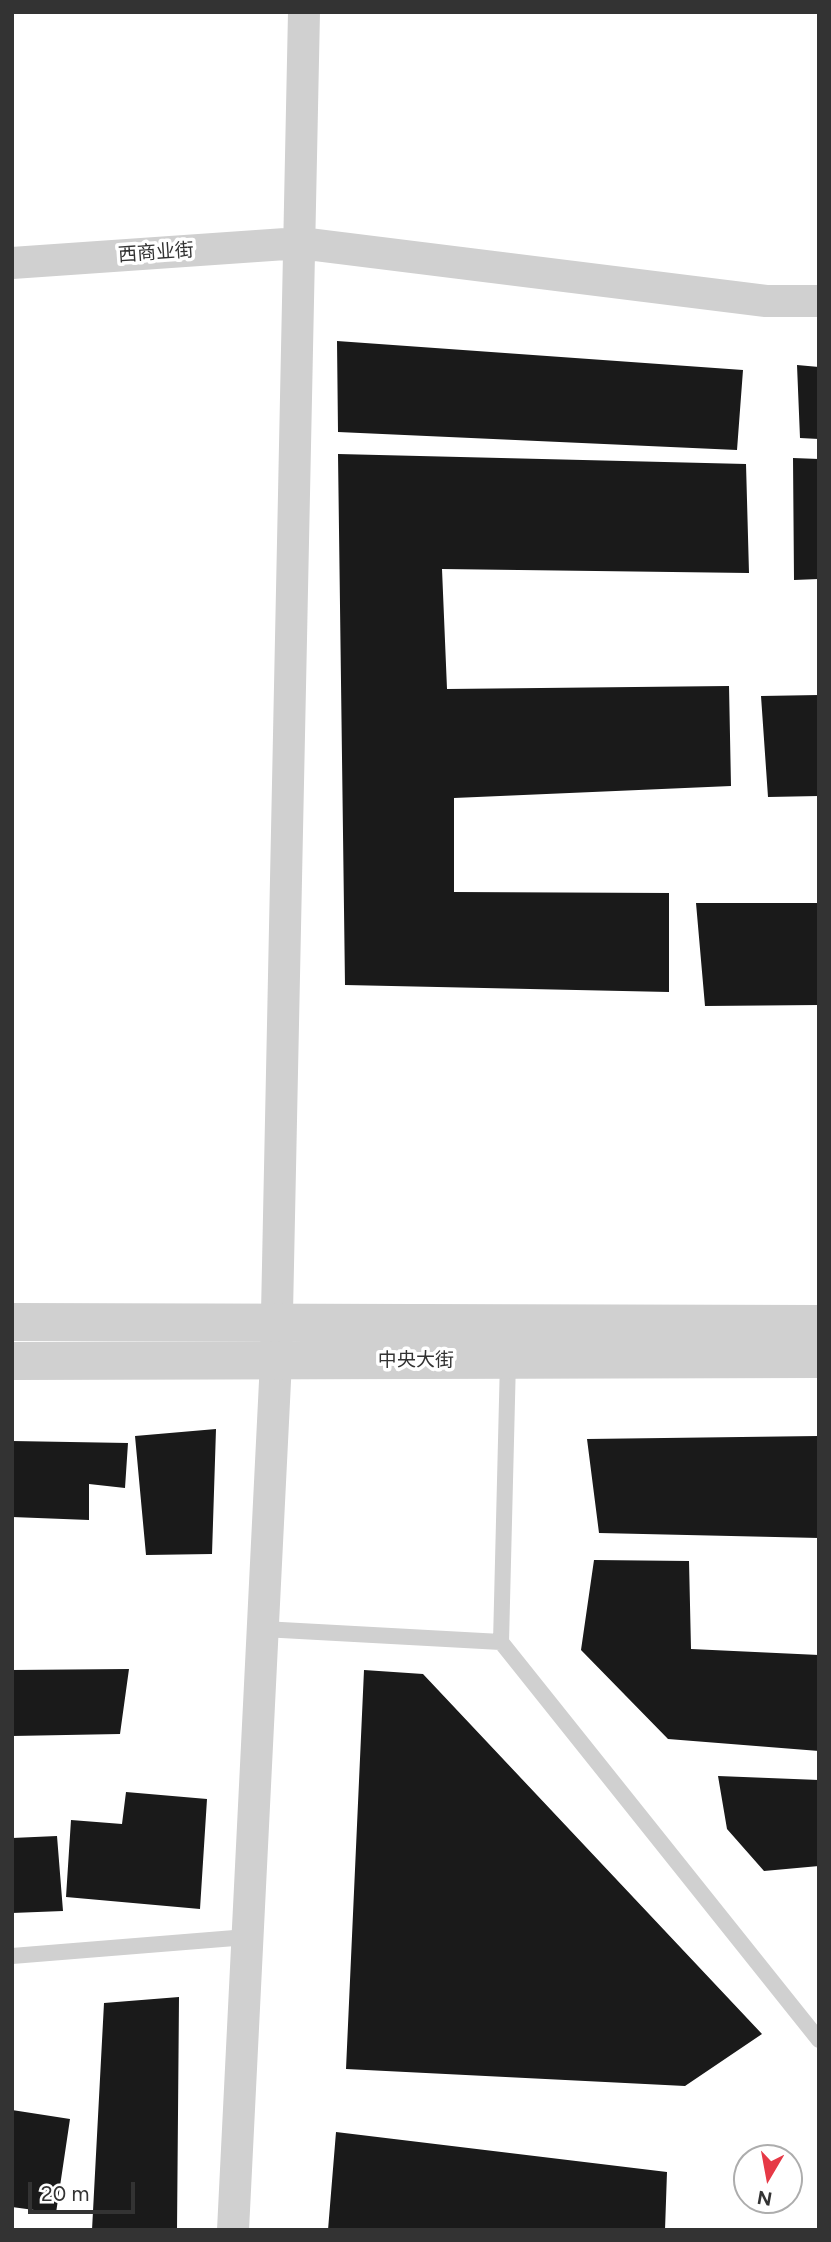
<!DOCTYPE html>
<meta charset="utf-8">
<style>
body{margin:0}
#map{position:relative;width:831px;height:2242px;overflow:hidden;background:#fff;font-family:Figtree,sans-serif}
canvas{display:block}
.frame{position:absolute;inset:0;border:14px solid #333;pointer-events:none}
.north{position:absolute;left:733px;top:2144px;width:70px;height:70px;box-sizing:border-box;background:#fff;border:2px solid #adadad;border-radius:50%;rotate:190deg;font-size:19px;font-weight:700;line-height:28px;text-align:center;color:#333}
.north::after{content:'';display:block;margin:auto;width:24px;height:32px;background:#e63946;clip-path:polygon(50% 0,100% 100%,50% 72%,0 100%)}
.scale{position:absolute;left:28px;top:2182px;width:107px;height:32px;box-sizing:border-box;border:4px solid #333;border-top:0;padding-left:9px;font-size:21px;line-height:24px;white-space:nowrap;color:#333;-webkit-text-stroke:5px #fff;paint-order:stroke}
</style>
<div id="map">
<canvas width="831" height="2242"></canvas>
<div class="frame"></div>
<div class="north">N</div>
<div class="scale">20 m</div>
</div>
<script>
const ctx = document.querySelector('canvas').getContext('2d');
ctx.lineJoin = 'round';
function fillPath(path, color) { ctx.fillStyle = color; ctx.fill(path, 'evenodd'); }
const toPath = rows => new Path2D(rows.map(r => 'M' + r).join(''));
function stroke(path, color, width, dash) { ctx.strokeStyle = color; ctx.lineWidth = width; ctx.lineCap = dash ? 'butt' : 'round'; ctx.setLineDash(dash || []); ctx.stroke(path); }
function drawText(font, color, halo, rows, align = 'center') {
  ctx.font = font + ' Figtree,"Noto Sans SC",sans-serif'; ctx.lineWidth = 7; ctx.setLineDash([]); ctx.textBaseline = 'middle'; ctx.strokeStyle = halo; ctx.fillStyle = color; for (const [text, x, y, turn = 0] of rows) {
    ctx.save(); ctx.translate(x, y); ctx.rotate((+turn || 0) * Math.PI / 180); ctx.textAlign = isNaN(turn) ? turn : align; if (halo) ctx.strokeText(text, 0, 0); ctx.fillText(text, 0, 0); ctx.restore();
  }
}
const building = toPath([
 [337,341,743,370,737,450,338,432],
 [797,365,819,367,819,439,800,438],
 [338,454,746,464,749,573,442,569,447,689,729,686,731,786,454,798,454,892,669,893,669,992,345,985],
 [793,458,819,459,819,579,794,580],
 [819,695,819,796,768,797,761,696],
 [696,903,819,903,819,1005,705,1006],
 [216,1429,212,1554,146,1555,135,1436],
 [819,1436,819,1538,599,1533,587,1439],
 [12,1441,128,1443,125,1488,89,1484,89,1520,12,1517],
 [594,1560,689,1561,691,1649,819,1655,819,1751,668,1739,581,1650],
 [129,1669,120,1734,12,1736,12,1670],
 [364,1670,423,1674,762,2034,685,2086,346,2069],
 [718,1776,819,1780,819,1866,764,1871,727,1829],
 [126,1792,207,1799,200,1909,66,1897,71,1820,122,1824],
 [57,1836,63,1911,12,1913,12,1838],
 [179,1997,177,2230,92,2230,104,2003],
 [12,2110,70,2119,56,2213,12,2207],
 [336,2132,667,2172,665,2230,328,2230]
]);
const service = toPath([
 [263,1629,501,1642,508,1360],
 [501,1642,819,2040],
 [12,1956,247,1937]
]);
const minor = toPath([
 [12,263,300,243,766,301,819,301],
 [233,2230,276,1361,304,12]
]);
const tertiary = toPath([
 [12,1322,819,1324],
 [12,1361,819,1359]
]);
const streetNames = [
 ["西商业街",156,253,-4],
 ["中央大街",416,1360]
];
fillPath(building, '#1a1a1a');
stroke(service, '#d0d0d0', 16);
stroke(minor, '#d0d0d0', 32);
stroke(tertiary, '#d0d0d0', 38);
drawText('19px', '#333', '#fff', streetNames);
</script>
